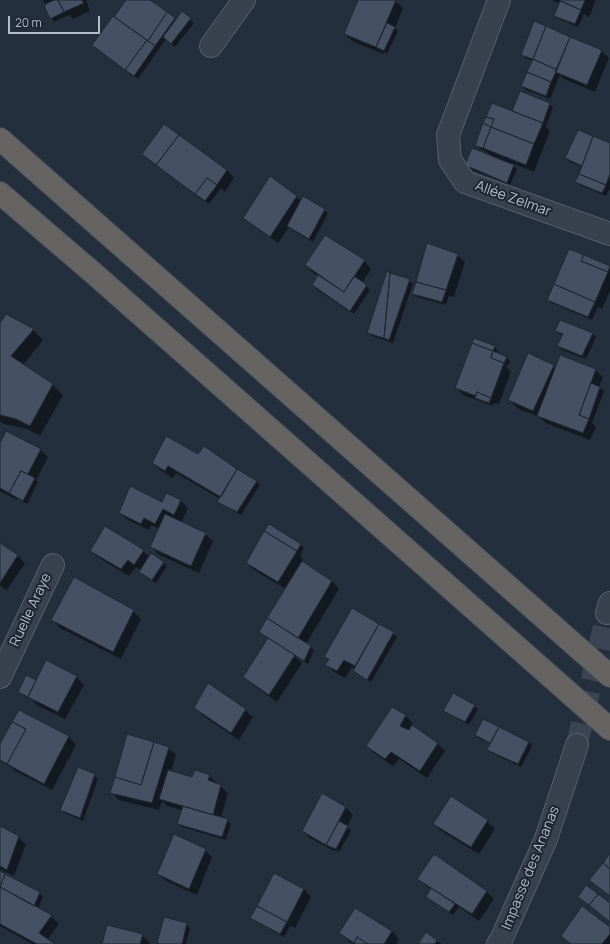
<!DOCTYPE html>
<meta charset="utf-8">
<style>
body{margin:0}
#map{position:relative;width:610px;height:944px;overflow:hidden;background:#242f3e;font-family:Manrope,sans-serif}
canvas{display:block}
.scale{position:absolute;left:8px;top:16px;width:92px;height:18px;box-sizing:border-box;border:2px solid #b4bcc9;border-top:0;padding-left:5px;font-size:12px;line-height:14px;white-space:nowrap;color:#b4bcc9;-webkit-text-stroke:3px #1d2633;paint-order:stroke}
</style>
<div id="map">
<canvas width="610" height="944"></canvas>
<div class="scale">20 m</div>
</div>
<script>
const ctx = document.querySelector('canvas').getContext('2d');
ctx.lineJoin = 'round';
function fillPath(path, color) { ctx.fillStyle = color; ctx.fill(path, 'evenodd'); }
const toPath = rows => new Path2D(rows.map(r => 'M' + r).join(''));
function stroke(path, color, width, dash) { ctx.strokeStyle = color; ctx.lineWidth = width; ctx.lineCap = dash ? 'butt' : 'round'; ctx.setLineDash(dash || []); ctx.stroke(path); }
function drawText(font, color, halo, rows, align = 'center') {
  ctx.font = font + ' Manrope,sans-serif'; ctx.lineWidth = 4; ctx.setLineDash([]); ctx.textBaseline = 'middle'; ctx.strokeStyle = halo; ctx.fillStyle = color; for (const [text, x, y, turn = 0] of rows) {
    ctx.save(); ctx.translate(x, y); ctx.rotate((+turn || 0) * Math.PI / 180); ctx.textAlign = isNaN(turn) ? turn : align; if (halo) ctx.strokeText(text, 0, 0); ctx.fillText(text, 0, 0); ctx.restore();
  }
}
const shadow = toPath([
 [43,0,86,0,90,11,73,19,69,15,54,22,51,18],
 [127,0,148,0,177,20,182,13,194,23,175,47,166,39,138,79,133,75,132,76,101,52,93,45],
 [359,0,394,0,403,8,395,28,398,31,387,54,384,52,383,54,352,41,345,34],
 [552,0,596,0,589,17,584,14,578,27,559,19,556,15,560,4],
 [601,51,609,58,595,92,564,79,560,75,550,99,526,90,522,86,533,61,525,58,522,54],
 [549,104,553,107,546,127,550,131,534,172,511,163,517,169,510,185,470,169,466,165,493,158,487,152,480,149,476,145,516,113],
 [610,144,610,190,609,190,606,196,580,185,576,182,582,167,570,162,566,158],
 [161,168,227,170,234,178,225,192,221,188,209,204,203,200,203,201],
 [296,196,301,201,324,210,328,213,313,242,292,230,289,227,278,243,252,225,244,217],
 [570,250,610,267,610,291,602,309,598,307,592,320,552,303,548,299],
 [457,255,465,262,454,297,449,296,446,305,417,297,413,294],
 [364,261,371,269,362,283,370,290,354,314,316,289,313,285,319,276,313,273,306,265],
 [409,280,413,284,393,343,372,336,368,333],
 [0,325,33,330,43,340,23,365,53,385,63,395,40,436,27,429,4,424,0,421],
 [556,331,592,333,596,337,586,359,562,350,558,346,563,336,560,334],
 [494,347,498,351,497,354,506,357,510,361,508,366,505,365,511,372,499,404,494,403,493,406,463,395,456,387],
 [553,366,556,369,595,370,603,377,599,387,604,391,592,423,596,427,590,440,546,423,539,417,517,408,510,400],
 [0,445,40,449,48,457,36,480,38,482,27,504,17,498,17,500,0,491],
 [198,455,256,482,260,485,241,515,222,505,219,502,220,499,176,473,173,478,160,470,153,463],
 [167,494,181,501,188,508,181,523,205,534,213,541,199,573,159,555,152,547,159,529,151,525,149,530,128,520,120,513,163,503],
 [0,544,18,556,25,563,7,590,0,586],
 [300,544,304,548,300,556,303,559,302,562,332,581,339,589,306,644,314,650,308,664,296,656,295,657,302,663,277,702,252,684,244,677,269,639,261,632,286,589,254,570,247,563],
 [91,551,143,551,149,557,163,562,167,566,156,583,144,575,140,572,141,570,136,567,129,576,99,558],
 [353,609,393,633,397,637,371,682,358,674,354,671,355,669,352,667,345,678,334,672,327,665,330,661,325,656],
 [133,611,141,619,121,659,60,628,53,620],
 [27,676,37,682,76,677,84,685,65,719,37,705,33,700,23,695,19,692],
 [474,706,478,709,469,725,448,714,444,711],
 [195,707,245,710,253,717,239,740,202,715],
 [392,709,406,716,413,723,412,726,438,744,445,751,427,778,399,759,393,766,374,753,367,746],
 [19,712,69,737,76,745,52,790,15,771,11,767,0,761,0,746],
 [484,721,529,742,532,746,521,767,492,753,488,749,491,744,480,739,476,735],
 [168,748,176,755,171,772,193,779,209,776,217,783,216,784,220,786,228,793,221,818,227,820,231,824,226,840,182,827,178,824,182,810,167,806,162,801,159,810,119,800,112,792],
 [94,775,98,779,83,821,65,813,62,810],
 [322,795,346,807,353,815,347,827,351,831,339,852,335,850,334,851,310,838,303,831],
 [451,798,487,821,495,829,479,854,441,831,434,824],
 [0,827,18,837,26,844,14,876,0,869],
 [205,850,212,857,197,895,166,881,158,874],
 [0,873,39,893,43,896,38,909,51,916,59,924,47,940,53,944,32,944,0,926],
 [275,874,304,889,311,897,295,928,290,926,284,937,255,921,251,918],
 [418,878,486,891,494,899,479,921,459,907,453,915,431,900,431,889,426,886],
 [186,924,190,928,186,944,160,944,158,943],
 [610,929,610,944,571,944,562,936],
 [392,931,399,939,396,944,353,944,348,940,340,933],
 [426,934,437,941,442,944,419,944],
 [142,935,150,943,149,944,103,944]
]);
const building = toPath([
 [54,0,58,0,64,12,50,19,44,5,54,0],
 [58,0,82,0,84,3,64,12,58,0],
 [126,0,150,0,167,12,148,41,114,17,126,0],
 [358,0,396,0,376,47,344,34,358,0],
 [559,0,585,0,581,10,559,0],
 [560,1,581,10,575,24,554,16,560,1],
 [182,11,191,18,171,44,163,37,182,11],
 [167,12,175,18,155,46,148,41,167,12],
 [113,16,147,40,125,70,92,45,113,16],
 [534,21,546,26,533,59,521,55,534,21],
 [387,23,395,27,384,51,376,47,387,23],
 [546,26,570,37,557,70,533,59,546,26],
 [570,37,602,50,587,85,555,72,570,37],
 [147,40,155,46,134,76,125,70,147,40],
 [533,59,557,70,551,82,527,72,533,59],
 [527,72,551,82,546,96,521,86,527,72],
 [520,91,550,103,543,123,512,111,520,91],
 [492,103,543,123,534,144,491,127,494,119,486,117,492,103],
 [486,117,494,119,491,127,483,123,486,117],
 [483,123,491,127,483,148,475,146,483,123],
 [164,124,179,135,156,165,142,154,164,124],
 [491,127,534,144,526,165,483,148,491,127],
 [578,130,593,136,582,166,565,158,578,130],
 [179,135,227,170,217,185,207,178,195,194,156,165,179,135],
 [593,136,610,143,610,174,606,185,579,174,593,136],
 [472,148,514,165,507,183,465,165,472,148],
 [579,174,606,185,602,193,575,182,579,174],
 [270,176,297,196,270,237,243,218,270,176],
 [207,178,217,185,205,201,195,194,207,178],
 [303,196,325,209,309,239,287,226,303,196],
 [325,235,365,260,344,292,305,265,325,235],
 [427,243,458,254,446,290,416,282,427,243],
 [569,249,584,255,581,261,608,272,595,302,554,284,569,249],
 [584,255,610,266,608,272,581,261,584,255],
 [387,271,390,273,384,338,367,333,387,271],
 [390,273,410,279,389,340,384,338,390,273],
 [318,275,344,292,354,276,367,285,350,311,312,285,318,275],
 [416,282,446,290,442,302,412,294,416,282],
 [554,284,595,302,588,317,547,300,554,284],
 [6,314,34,329,11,356,53,384,30,426,16,419,0,415,0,323,6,314],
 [560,320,593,333,582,356,557,346,563,334,555,331,560,320],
 [474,338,495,346,493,351,472,343,474,338],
 [472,343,493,351,491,358,504,363,491,398,477,392,476,396,455,388,472,343],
 [493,351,507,357,504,363,491,358,493,351],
 [528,353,554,365,533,411,508,400,528,353],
 [560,355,596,369,579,415,589,419,583,433,537,416,560,355],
 [591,383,600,387,589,419,579,415,591,383],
 [477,392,491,398,489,403,475,398,477,392],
 [6,431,41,449,28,474,21,471,9,493,0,488,0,443,6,431],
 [166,436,198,454,204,446,237,469,221,497,168,466,165,471,152,463,166,436],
 [237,469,257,481,237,512,217,502,237,469],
 [21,471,35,478,23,501,9,493,21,471],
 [130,486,162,502,166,493,181,500,174,515,163,509,155,524,144,518,141,524,119,513,130,486],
 [165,514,206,533,191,566,150,547,165,514],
 [269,524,301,544,297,551,264,531,269,524],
 [105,526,144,550,134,565,128,560,121,569,90,551,105,526],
 [264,531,297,551,278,582,246,563,264,531],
 [0,543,18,555,0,583,0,543],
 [151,553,164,562,152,580,139,572,151,553],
 [302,561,332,581,298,638,267,618,302,561],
 [74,577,134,610,113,652,51,620,74,577],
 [352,608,379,624,355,666,344,660,337,671,325,665,329,659,324,657,352,608],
 [267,618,311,646,304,661,259,632,267,618],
 [379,624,394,632,367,680,353,671,379,624],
 [268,638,295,655,269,695,243,677,268,638],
 [46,660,77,676,58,712,28,697,46,660],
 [26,675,36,680,28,697,18,692,26,675],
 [208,683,246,709,231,733,194,708,208,683],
 [453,693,475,705,465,722,443,711,453,693],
 [392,707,406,715,400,726,409,730,412,725,438,743,420,771,391,752,385,759,366,746,392,707],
 [19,710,69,736,44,784,7,764,26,729,12,722,19,710],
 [483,719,499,727,490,743,475,735,483,719],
 [12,722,26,729,7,764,0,760,0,744,12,722],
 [499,727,529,742,518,764,487,750,499,727],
 [127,734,154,742,141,785,115,777,127,734],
 [154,742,169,747,152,803,110,793,115,777,141,785,154,742],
 [78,767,95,774,80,818,60,810,78,767],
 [168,770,192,777,195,770,210,775,208,780,221,785,213,815,159,799,168,770],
 [322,793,346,807,326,845,302,831,322,793],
 [451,796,488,820,471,847,433,824,451,796],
 [183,806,228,819,222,837,177,824,183,806],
 [339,821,348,826,336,849,326,845,339,821],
 [0,826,19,836,7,870,0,866,0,826],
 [174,834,206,849,189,889,157,874,174,834],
 [610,853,610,869,603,863,610,853],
 [434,854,487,891,472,914,417,879,434,854],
 [603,863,610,869,610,896,589,880,603,863],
 [0,871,5,874,0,887,0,871],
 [274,873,304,889,287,922,257,906,274,873],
 [5,874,40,892,34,906,0,887,5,874],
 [586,885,598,894,589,905,578,897,586,885],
 [0,887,52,915,39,933,55,944,37,944,0,924,0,887],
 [431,888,455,904,449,912,426,897,431,888],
 [598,894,610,903,610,922,589,905,598,894],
 [257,906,287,922,280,934,250,918,257,906],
 [582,906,610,927,610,934,602,944,571,944,561,936,582,906],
 [355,908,392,931,384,944,368,944,357,937,354,943,339,933,355,908],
 [164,917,187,923,182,944,161,944,157,943,164,917],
 [107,925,143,934,140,944,102,944,107,925],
 [426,932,437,940,435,944,418,944,426,932],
 [357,937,368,944,354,944,357,937]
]);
const minorTunnel = toPath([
 [577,745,607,613]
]);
const minor = toPath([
 [499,0,448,135,450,160,465,182,610,234],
 [211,46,244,0],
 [607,613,610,603],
 [0,677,53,565],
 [498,944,501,940,546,839,577,745]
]);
const trunk = toPath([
 [0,139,610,676],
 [0,193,91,271,610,729]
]);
const streetNames = [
 ["Allée Zelmar",513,199,20],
 ["Ruelle Araye",31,610,-65],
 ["Impasse des Ananas",531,868,-68]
];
fillPath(shadow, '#0007');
fillPath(building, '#455162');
stroke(building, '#1f2835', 1);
stroke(minorTunnel, '#3a4453', 22, [22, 11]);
stroke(minor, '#565f6c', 24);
stroke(trunk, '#434c59', 24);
stroke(minor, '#38414e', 22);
stroke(trunk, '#656462', 22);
drawText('14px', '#b4bcc9', '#1d2633', streetNames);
</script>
